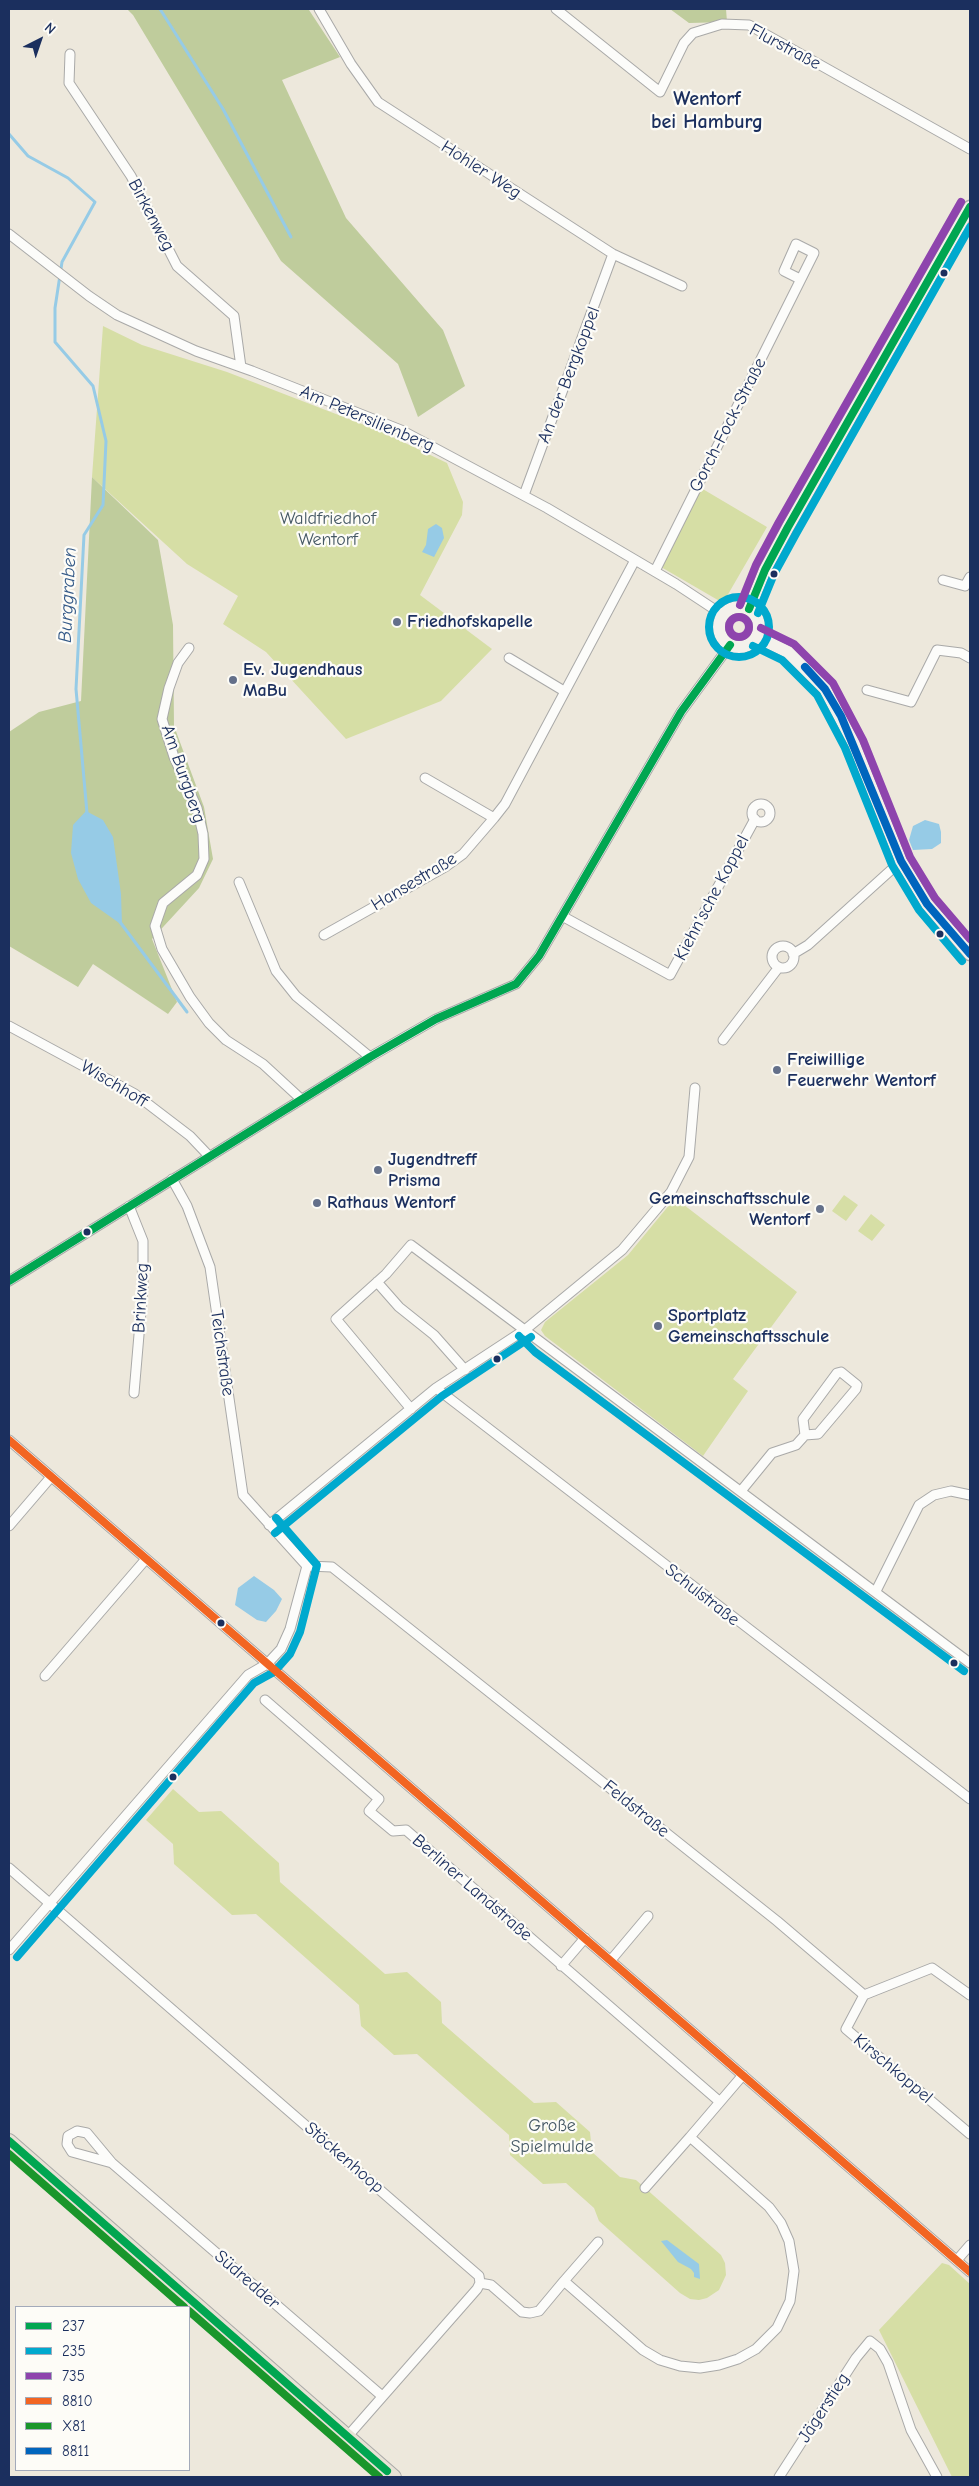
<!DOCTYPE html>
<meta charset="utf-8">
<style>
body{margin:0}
#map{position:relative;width:979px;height:2486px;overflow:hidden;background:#ede8dc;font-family:"Comic Neue",sans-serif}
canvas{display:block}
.frame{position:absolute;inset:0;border:10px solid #1b2f5e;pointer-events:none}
.legend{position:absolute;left:15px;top:2306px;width:175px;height:165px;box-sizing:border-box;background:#fdfcf7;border:1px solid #a3aaba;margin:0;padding:6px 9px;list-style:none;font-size:15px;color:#1b2f5e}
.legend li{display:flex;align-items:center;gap:10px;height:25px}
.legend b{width:25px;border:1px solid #a3aaba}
.north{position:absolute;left:15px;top:15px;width:50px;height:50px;-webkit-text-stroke:4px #fdfcf7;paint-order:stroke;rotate:41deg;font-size:14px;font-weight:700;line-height:20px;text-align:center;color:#1b2f5e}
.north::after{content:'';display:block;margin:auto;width:18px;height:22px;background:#1b2f5e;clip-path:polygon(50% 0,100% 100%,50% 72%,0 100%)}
</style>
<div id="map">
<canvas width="979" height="2486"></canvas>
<div class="frame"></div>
<ul class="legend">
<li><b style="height:6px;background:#00a651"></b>237</li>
<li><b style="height:6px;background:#00a9ce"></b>235</li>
<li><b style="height:6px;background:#8e44ad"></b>735</li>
<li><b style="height:6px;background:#f26522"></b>8810</li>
<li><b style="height:6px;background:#1a962b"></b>X81</li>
<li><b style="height:6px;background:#0065bd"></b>8811</li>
</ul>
<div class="north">N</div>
</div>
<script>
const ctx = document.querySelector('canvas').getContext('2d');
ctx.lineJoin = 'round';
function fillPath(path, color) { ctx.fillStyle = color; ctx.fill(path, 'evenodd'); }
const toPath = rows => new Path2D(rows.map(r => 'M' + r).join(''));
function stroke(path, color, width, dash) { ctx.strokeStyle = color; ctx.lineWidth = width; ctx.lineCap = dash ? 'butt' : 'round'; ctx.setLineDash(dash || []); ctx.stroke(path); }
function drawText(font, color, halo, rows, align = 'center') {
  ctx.font = font + ' "Comic Neue",sans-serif'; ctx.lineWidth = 4.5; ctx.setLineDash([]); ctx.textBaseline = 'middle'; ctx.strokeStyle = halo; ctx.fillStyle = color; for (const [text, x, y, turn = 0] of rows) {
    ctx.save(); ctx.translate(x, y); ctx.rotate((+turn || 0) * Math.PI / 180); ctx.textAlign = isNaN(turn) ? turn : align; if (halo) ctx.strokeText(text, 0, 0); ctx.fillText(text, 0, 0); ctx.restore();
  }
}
const green = toPath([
 [103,326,142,345,227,372,380,431,447,463,463,502,462,515,420,595,492,649,441,701,346,739,266,652,223,624,238,596,187,564,92,477],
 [701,488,767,527,723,603,661,567],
 [844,1195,858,1205,846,1221,832,1211],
 [675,1198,797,1292,733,1379,748,1391,703,1456,545,1336,541,1330,545,1322,628,1255],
 [871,1214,885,1225,872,1241,858,1231],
 [173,1789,199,1812,221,1811,279,1863,280,1882,385,1974,407,1972,441,2002,442,2023,534,2103,556,2102,590,2132,592,2152,620,2177,636,2180,721,2255,725,2263,726,2275,719,2290,707,2298,699,2300,690,2299,680,2293,599,2221,594,2208,566,2183,543,2184,510,2155,509,2135,417,2054,394,2055,361,2026,359,2005,256,1914,232,1915,174,1864,173,1844,146,1820],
 [942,2263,949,2265,970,2284,970,2477,952,2477,879,2330]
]);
const forest = toPath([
 [127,9,309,10,340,57,282,80,346,218,443,330,465,386,418,417,398,364,281,261,133,15],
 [670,9,726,9,727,22,689,23],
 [92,477,158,540,173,625,174,726,204,807,213,859,199,888,152,939,177,1002,168,1014,93,964,78,987,9,946,9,732,39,712,81,701]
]);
const water = toPath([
 [436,524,442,528,444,538,434,557,422,552,426,545,428,529],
 [86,811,103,820,113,837,121,894,122,925,91,903,78,879,71,853,73,825],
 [925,820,939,824,941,832,941,843,932,849,913,850,909,840,913,826],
 [254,1576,274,1590,282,1599,276,1611,266,1622,257,1620,235,1605,238,1588],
 [667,2240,699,2264,700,2279,694,2277,694,2273,691,2269,678,2262,661,2241]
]);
const stream = toPath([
 [160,9,223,109,291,237],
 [9,134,28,156,68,178,95,202,62,262,55,308,55,342,93,386,106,441,103,505,84,535,76,689,87,813],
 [120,922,187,1012]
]);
const street = toPath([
 [319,9,351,64,378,102,613,254,682,286],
 [556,9,660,92,684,43,693,33,722,24,749,25,970,149],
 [70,54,69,83,131,176,177,266,234,316,241,367],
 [960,225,970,230],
 [9,234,89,296,117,315,196,351,252,371,401,430,547,508,676,584,723,615],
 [524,495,613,254],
 [655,571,814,253,796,244,784,271,800,279],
 [943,580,965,586,970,577],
 [189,648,178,663,169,688,162,719,174,757,197,808,203,834,204,859,197,875,163,903,155,926,162,949,190,997,209,1023,226,1040,263,1064,301,1099],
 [509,658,564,691],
 [867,690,911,702,937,650,961,653,970,658],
 [425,778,494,818],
 '752 813a9 9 0 1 1 18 0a9 9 0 1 1-18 0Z',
 [239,882,276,971,296,996,370,1057],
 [562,916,670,975,755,819],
 [324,935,445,867,463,854,494,818,505,804,635,560],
 '772 957a11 11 0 1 1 22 0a11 11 0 1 1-22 0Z',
 [793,954,808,945,901,861],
 [9,1026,135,1094,190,1136,209,1156],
 [723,1040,779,967],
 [129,1206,143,1241,143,1288,134,1393],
 [9,1281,370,1057,436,1019,516,984,539,956,681,712,730,645],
 [377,1282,399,1307,434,1335,465,1370],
 [436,1388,970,1799],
 [411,1409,336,1319,386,1274,411,1245,970,1663],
 [9,1440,970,2272],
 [741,1491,772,1453,796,1445,805,1435,818,1434,856,1389,857,1385,841,1372,837,1373,803,1419,805,1435],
 [269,1525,436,1388,526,1329,622,1250,671,1192,689,1157,695,1088],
 [9,1526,51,1477],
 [307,1566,332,1567,777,1921,864,1995,932,1968,970,1995],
 [876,1591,919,1505,934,1495,951,1491,970,1495],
 [45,1676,146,1559],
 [265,1700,379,1799,369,1811,393,1831,406,1830,720,2102],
 [9,1868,479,2276,480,2283,477,2289,347,2437],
 [9,1950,248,1675,267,1664,281,1649,290,1629,307,1566,243,1495,210,1267,187,1206,172,1179],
 [611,1960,648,1916],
 [561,1966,585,1938],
 [864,1995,846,2029,970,2134],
 [112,2163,72,2152,67,2144,68,2136,77,2131,87,2133,112,2163,382,2396],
 [645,2188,690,2137],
 [957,2260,970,2245],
 [564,2281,598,2242],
 [480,2283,491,2285,522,2312,530,2313,539,2311,564,2281,643,2350,660,2360,680,2366,700,2368,719,2365,738,2359,756,2349,777,2328,790,2301,794,2271,789,2241,781,2223,769,2207,690,2137,743,2075],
 [779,2477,856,2358,870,2341,880,2349,888,2363,911,2430,937,2477]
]);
const secondary = toPath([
 '719 627a20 20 0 1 1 40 0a20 20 0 1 1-40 0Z',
 [749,609,765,570,788,527,970,207],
 [757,637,788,652,825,689,854,744,901,861,927,904,970,954]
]);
const primary = toPath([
 [9,2141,394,2477]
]);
const bus1 = toPath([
 [749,609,765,570,788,527,970,207],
 [9,1281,370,1057,436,1019,516,984,539,956,681,712,730,645],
 [9,2141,387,2471]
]);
const bus2 = toPath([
 '709 627a30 30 0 1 1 60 0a30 30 0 1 1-60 0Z',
 [758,613,774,574,797,532,970,227],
 [753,646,782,660,817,695,845,748,892,865,919,910,962,961],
 [519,1336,535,1352,964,1671],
 [275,1533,442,1396,531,1337],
 [17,1957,254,1683,274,1672,290,1654,300,1632,317,1565,276,1518]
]);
const bus3 = toPath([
 [740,605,756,565,779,522,961,202],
 '729 627a10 10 0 1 1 20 0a10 10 0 1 1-20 0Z',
 [761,628,794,644,833,683,863,740,910,857,935,898,970,939]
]);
const bus4 = toPath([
 [9,1440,970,2272]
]);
const bus5 = toPath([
 [9,2154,184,2307],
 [189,2311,379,2477]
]);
const bus6 = toPath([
 [805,667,825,689,841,716,901,861,927,904,970,954]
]);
const markers = [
 [944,273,4.5,"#1b2f5e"],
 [774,574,4.5,"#1b2f5e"],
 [397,622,5,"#64708a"],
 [233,680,5,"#64708a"],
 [940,934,4.5,"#1b2f5e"],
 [777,1070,5,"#64708a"],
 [378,1170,5,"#64708a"],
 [317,1203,5,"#64708a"],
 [820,1209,5,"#64708a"],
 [87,1232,4.5,"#1b2f5e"],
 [658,1326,5,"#64708a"],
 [497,1359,4.5,"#1b2f5e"],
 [221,1623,4.5,"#1b2f5e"],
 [954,1663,4.5,"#1b2f5e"],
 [173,1777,4.5,"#1b2f5e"]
];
const streetNames = [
 ["Flurstraße",785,47,28],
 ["Hohler Weg",481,170,33],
 ["Birkenweg",151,215,62],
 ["An der Bergkoppel",569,375,-69],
 ["Am Petersilienberg",367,419,23],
 ["Gorch-Fock-Straße",728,425,-63],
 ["Am Burgberg",183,774,71],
 ["Hansestraße",414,882,-31],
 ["Kiehn'sche Koppel",712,898,-62],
 ["Wischhoff",114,1084,31],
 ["Brinkweg",141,1298,-87],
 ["Teichstraße",222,1353,82],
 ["Schulstraße",702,1595,38],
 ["Feldstraße",636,1809,39],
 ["Berliner Landstraße",472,1888,41],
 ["Kirschkoppel",893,2069,40],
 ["Stöckenhoop",344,2158,41],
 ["Südredder",247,2280,41],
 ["Jägerstieg",824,2408,-57]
];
const parkNames = [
 ["Waldfriedhof",328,519],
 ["Wentorf",328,540],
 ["Große",552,2126],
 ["Spielmulde",552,2147]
];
const poiNames = [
 ["Friedhofskapelle",407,622],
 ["Ev. Jugendhaus",243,670],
 ["MaBu",243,691],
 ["Freiwillige",787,1060],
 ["Feuerwehr Wentorf",787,1081],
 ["Jugendtreff",388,1160],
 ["Prisma",388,1181],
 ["Gemeinschaftsschule",810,1199,"right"],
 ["Wentorf",810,1220,"right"],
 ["Rathaus Wentorf",327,1203],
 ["Sportplatz",668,1316],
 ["Gemeinschaftsschule",668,1337]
];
const waterNames = [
 ["Burggraben",68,595,-87]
];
const quarterNames = [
 ["Wentorf",707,99],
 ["bei Hamburg",707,122]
];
fillPath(green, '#d6dea5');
fillPath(forest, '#bfcc9c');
fillPath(water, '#96cbe6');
stroke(stream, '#96cbe6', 3);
stroke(street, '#a9a9a8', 11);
stroke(secondary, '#a9a9a8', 15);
stroke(primary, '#a9a9a8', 16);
stroke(street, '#fcfcfa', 9);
stroke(secondary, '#f4f1eb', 12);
stroke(primary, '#e7e2d5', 14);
stroke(bus1, '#00a651', 8);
stroke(bus2, '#00a9ce', 8);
stroke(bus3, '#8e44ad', 8);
stroke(bus4, '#f26522', 8);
stroke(bus5, '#1a962b', 8);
stroke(bus6, '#0065bd', 8);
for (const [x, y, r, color] of markers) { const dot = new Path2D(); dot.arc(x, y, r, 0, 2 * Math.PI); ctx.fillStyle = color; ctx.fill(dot); stroke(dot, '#fdfcf7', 2); }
drawText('18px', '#1b2f5e', '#fdfcf7', streetNames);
drawText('18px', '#455864', '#fdfcf7', parkNames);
drawText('bold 18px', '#1b2f5e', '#fdfcf7', poiNames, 'left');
drawText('italic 19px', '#355a88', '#fdfcf7', waterNames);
drawText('bold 20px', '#1b2f5e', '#fdfcf7', quarterNames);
</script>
